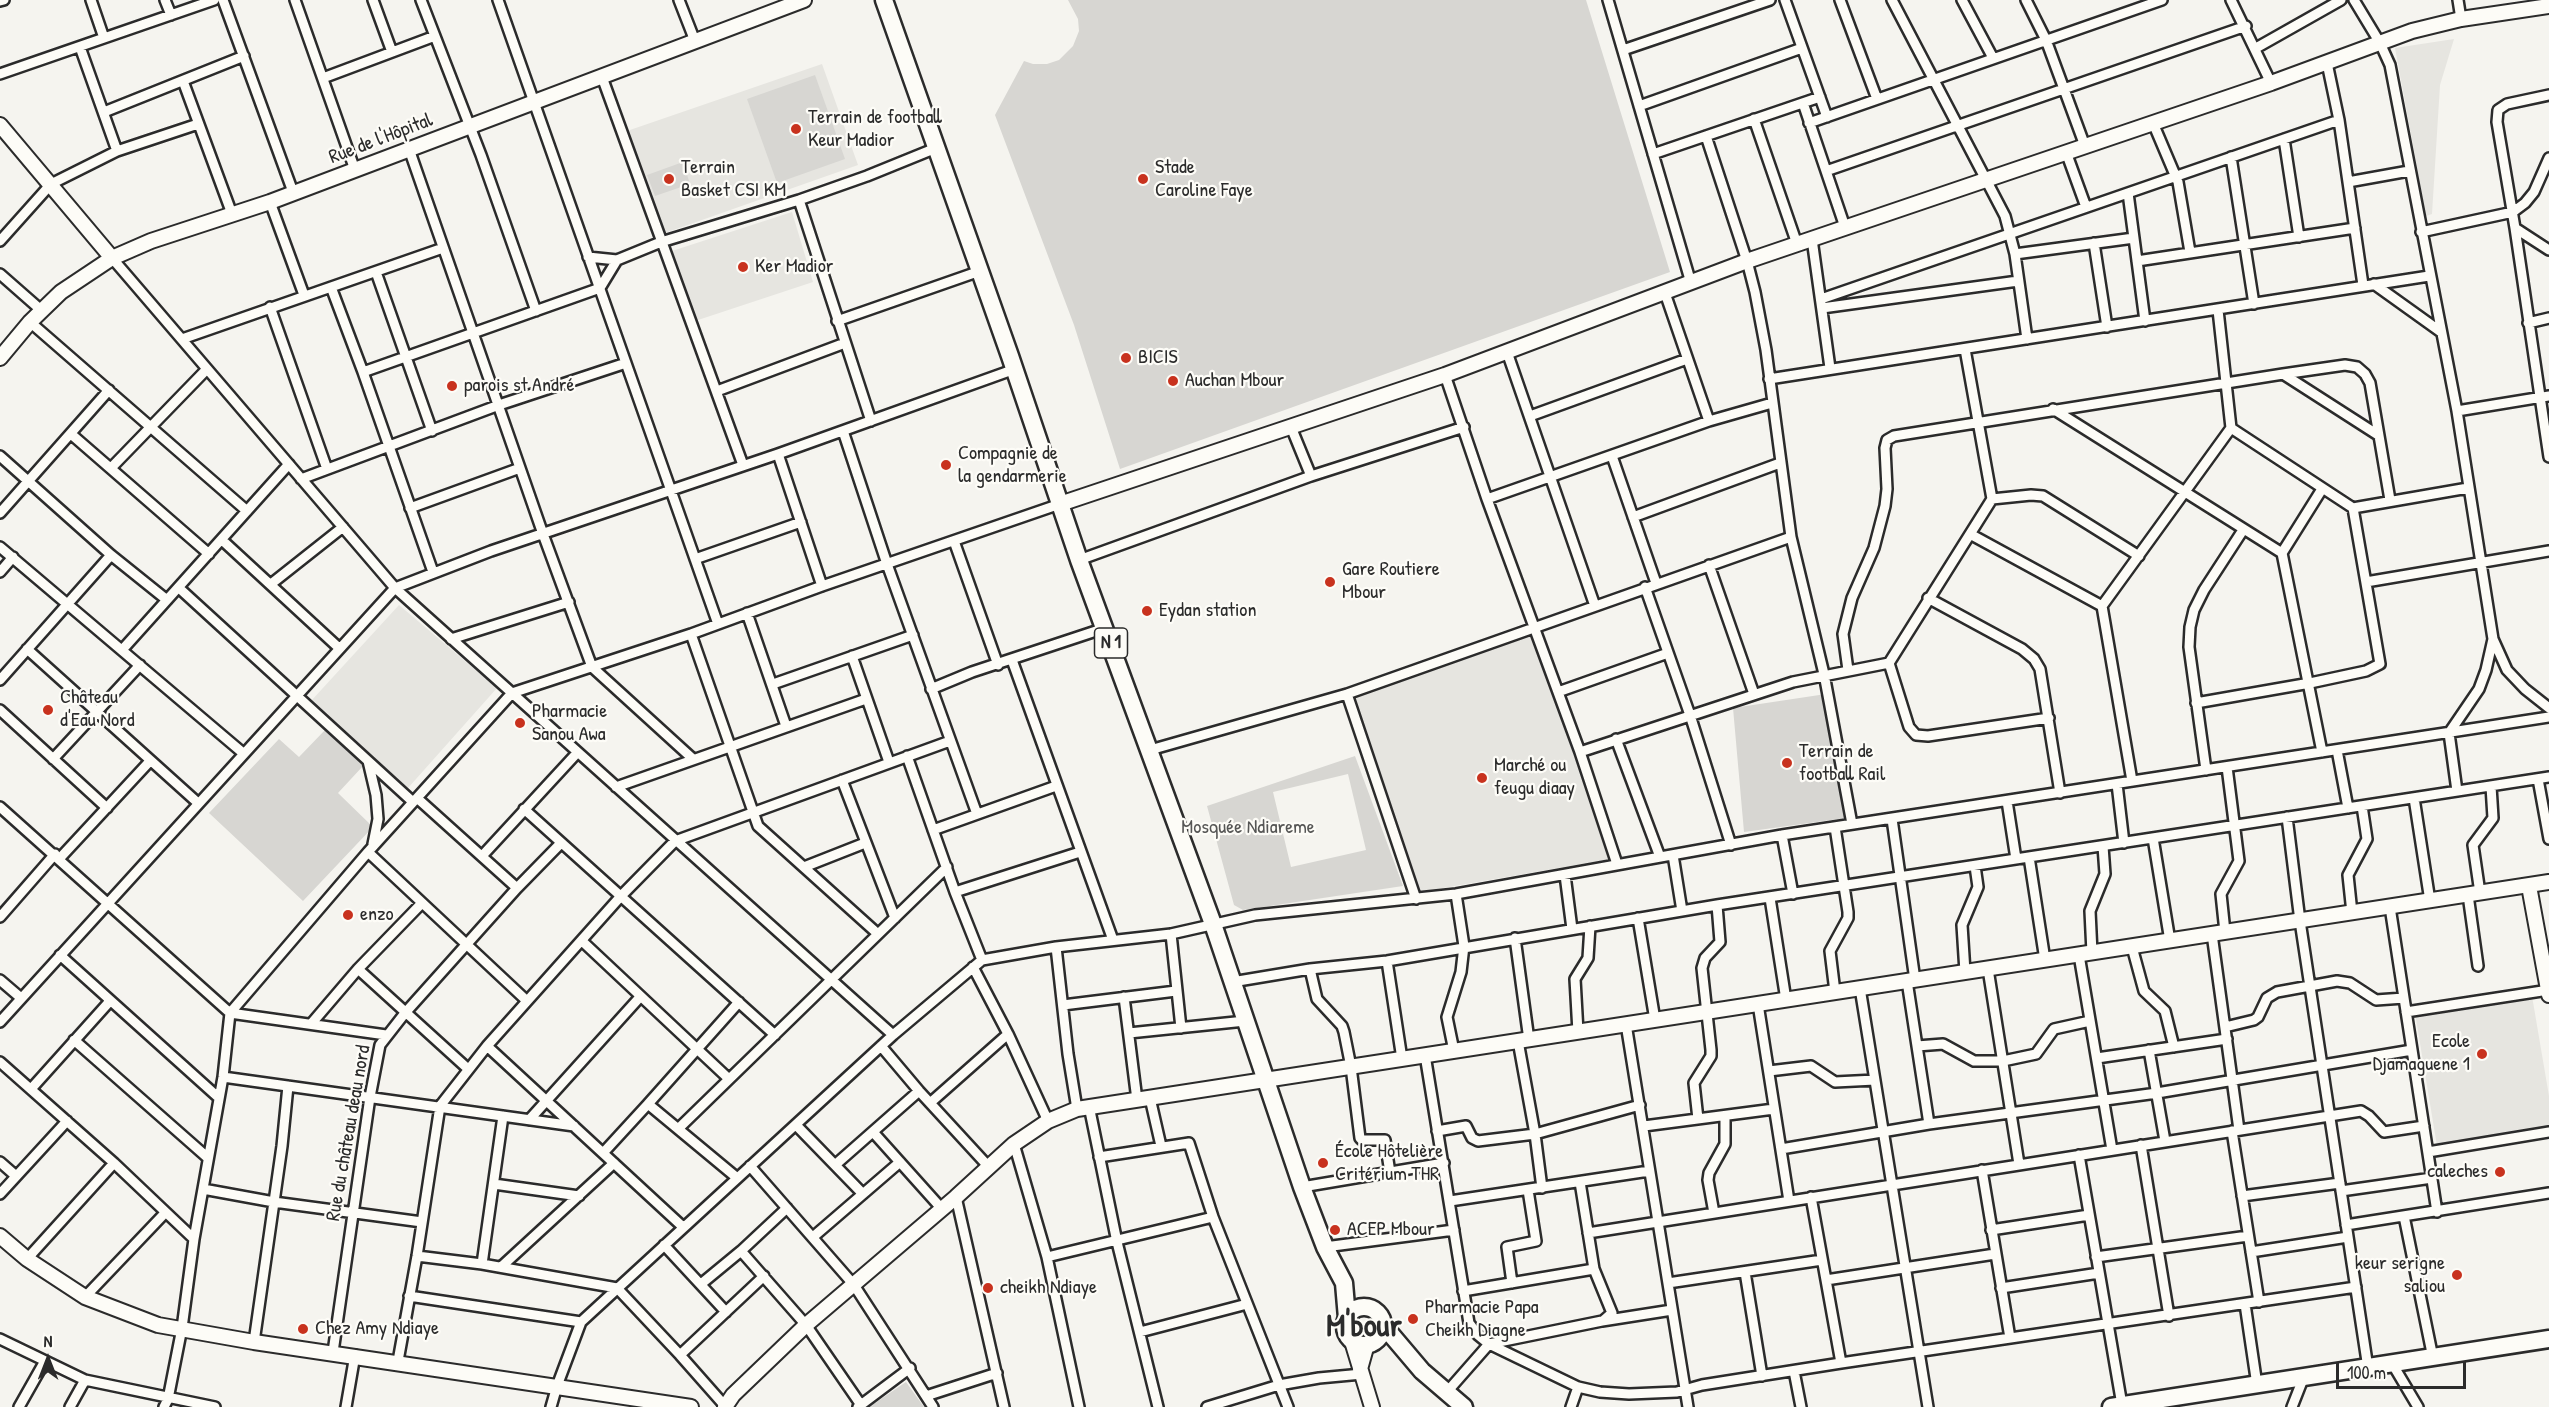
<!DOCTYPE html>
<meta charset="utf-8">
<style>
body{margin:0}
#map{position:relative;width:2549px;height:1407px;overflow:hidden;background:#f5f4ef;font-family:"Patrick Hand",sans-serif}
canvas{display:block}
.north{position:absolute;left:18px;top:1329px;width:60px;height:60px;-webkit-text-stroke:4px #fdfcf7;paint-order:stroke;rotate:0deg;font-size:16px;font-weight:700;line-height:24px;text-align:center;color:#2b2b2b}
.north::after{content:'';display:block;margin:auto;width:21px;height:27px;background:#2b2b2b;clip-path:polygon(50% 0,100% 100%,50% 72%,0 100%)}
.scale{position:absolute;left:2336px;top:1362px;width:130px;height:27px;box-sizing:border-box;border:3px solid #2b2b2b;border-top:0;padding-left:8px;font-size:18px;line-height:21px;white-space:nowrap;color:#2b2b2b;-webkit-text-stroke:4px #fdfcf7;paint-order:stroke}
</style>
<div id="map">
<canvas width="2549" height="1407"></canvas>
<div class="north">N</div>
<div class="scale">100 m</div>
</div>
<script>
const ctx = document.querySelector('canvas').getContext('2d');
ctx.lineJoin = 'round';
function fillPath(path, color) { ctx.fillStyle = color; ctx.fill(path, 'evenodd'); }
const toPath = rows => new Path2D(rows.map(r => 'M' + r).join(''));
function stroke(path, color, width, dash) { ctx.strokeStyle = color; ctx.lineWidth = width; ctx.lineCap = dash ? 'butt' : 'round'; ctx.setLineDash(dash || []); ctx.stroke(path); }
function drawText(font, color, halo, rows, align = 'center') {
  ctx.font = font + ' "Patrick Hand",sans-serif'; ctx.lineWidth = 4.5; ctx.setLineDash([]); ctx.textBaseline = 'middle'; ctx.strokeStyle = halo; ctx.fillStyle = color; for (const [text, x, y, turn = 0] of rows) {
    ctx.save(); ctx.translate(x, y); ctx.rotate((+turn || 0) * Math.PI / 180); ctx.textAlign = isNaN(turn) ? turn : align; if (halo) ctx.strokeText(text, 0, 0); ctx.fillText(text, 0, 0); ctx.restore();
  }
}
const built = toPath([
 [2454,39,2440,85,2432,214,2426,216,2395,48],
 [822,64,858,165,665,233,627,131],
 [792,212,813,282,695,321,672,251],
 [399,605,497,688,408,788,311,701],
 [1531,635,1611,859,1420,892,1354,698],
 [2532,996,2549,1096,2549,1130,2437,1146,2415,1013]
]);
const green = toPath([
 [1068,0,1586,0,1670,272,1120,469,1074,325,995,115,1024,61,1033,64,1047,64,1059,60,1073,46,1079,31,1078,19],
 [815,75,845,159,777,183,747,99],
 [683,162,690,184,655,196,647,175],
 [1826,694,1846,818,1744,832,1733,708],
 [325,730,363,766,338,793,373,827,303,901,209,813,279,739,299,757],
 [1355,756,1403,886,1243,910,1234,905,1207,806],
 [1348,774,1366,850,1291,867,1273,792],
 [906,1382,924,1407,869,1407]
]);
const street = toPath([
 [91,0,104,38],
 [165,0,171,15],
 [223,0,293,192],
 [295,0,355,170],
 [373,0,392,52],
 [421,0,481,155,536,311],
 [498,0,718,624],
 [679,0,695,41],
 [1608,0,1691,283],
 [1785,0,1827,117],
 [1840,0,1877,99],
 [1892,0,2005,216,2015,254,2027,339],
 [1962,0,1993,58],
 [2026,0,2046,40,2085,146],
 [2231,0,2271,83],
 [2354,0,2380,43,2390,65,2457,411,2493,639,2507,670,2525,689,2549,708],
 [2458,0,2461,19],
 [0,1,4,0],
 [80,47,117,151],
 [2256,48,2341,0],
 [1623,50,1770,0],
 [2327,63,2339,120,2363,285],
 [0,74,214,0],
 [602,77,743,465],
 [323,78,435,36],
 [183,81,232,214],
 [2549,95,2507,104,2498,110,2497,122,2515,228,2549,457],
 [1803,103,1845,227],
 [1639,106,1802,48],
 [104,112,244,56],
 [1754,119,1797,244],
 [1809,123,2162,0],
 [2153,123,2178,182,2190,252],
 [1706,136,1747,261,1755,292,1766,350,1791,537,1824,674,1852,824],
 [2284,139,2299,237],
 [409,149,543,534,592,667,693,759],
 [2066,152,2086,207],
 [1653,154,1820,97],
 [2231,157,2254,304],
 [1826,171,2246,26],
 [2348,182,2409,171],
 [2128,193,2145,321],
 [799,200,871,421],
 [270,202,304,295],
 [2515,228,2549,250],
 [2421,232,2513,212,2525,203,2534,192,2549,158],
 [1812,239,1830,368],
 [0,241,51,184,117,151,198,124],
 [2094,243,2107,327],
 [2015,254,2134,238],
 [588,257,617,260,661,242,799,200,867,176,936,148],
 [112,258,395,588,893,1035],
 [2137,261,2355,228],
 [376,272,432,431],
 [0,274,41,310],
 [2374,284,2441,332],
 [331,287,363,372,433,572],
 [1665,293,1709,421],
 [1821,299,2339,120],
 [270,307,327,469],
 [1822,308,2018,281],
 [837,321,980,271],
 [30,322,247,511],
 [2528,323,2549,318],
 [182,339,443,248],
 [1507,352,1595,606],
 [363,372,600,288,617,260],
 [2283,374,2345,365,2357,367,2365,374,2370,383,2390,500],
 [1445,375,1487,499,1580,752,1617,864],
 [1769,379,2429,276],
 [717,391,845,343],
 [2053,409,2282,553,2322,752],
 [2457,411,2549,396],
 [1530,416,1687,359],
 [1291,427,1311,476],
 [2231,428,2353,508,2468,488],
 [843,431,887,564,977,814],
 [71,434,209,554],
 [778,454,822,586],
 [0,456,111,555,167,600],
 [1612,456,1656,583],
 [111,468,207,369],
 [301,479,499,405,626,363],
 [1487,499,1709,421,1772,403],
 [1992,499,2031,495,2043,496,2139,556],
 [410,508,520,468],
 [0,513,109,390],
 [1633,517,1780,463],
 [1970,534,2102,606,2132,781],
 [222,540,339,648],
 [954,541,998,665],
 [0,547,243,753],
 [2282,553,2322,489],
 [695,559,801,522],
 [1079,560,1311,476,1464,427],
 [1709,565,1754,694],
 [0,572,13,557],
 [2366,582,2549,551],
 [271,584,343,527],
 [1645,587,1690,715,1731,845],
 [179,588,413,802],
 [1928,598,2022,649,2034,659,2040,669,2060,793],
 [2102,606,2231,428,2218,310],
 [747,613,786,726],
 [691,634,758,826,878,934],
 [451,639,569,602],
 [27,649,198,803],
 [122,650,289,464],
 [852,656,889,762],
 [1012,660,1113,940],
 [1889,663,1992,499,1965,349],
 [1848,670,1843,634,1852,598,1874,548,1885,506,1887,489,1885,448,1887,440,1894,436,2283,374,2378,435],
 [0,680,111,555],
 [773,684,913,635],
 [931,689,972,672,1105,628],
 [1558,692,1668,653],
 [1347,694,1416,899],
 [2196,703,2310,683,2366,671,2380,664,2353,508],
 [0,710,107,808],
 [1616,739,1660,857],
 [1150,750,1347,694,1791,537],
 [2337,750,2348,808],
 [1580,752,1793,682,1889,663,1909,727,1916,735,1928,736,2049,718],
 [907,756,955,892,982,960],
 [53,759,140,665],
 [368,761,376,795,378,819,373,844],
 [2206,770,2189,647,2190,627,2194,610,2204,590,2243,530],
 [2538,779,2549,839],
 [842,780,895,918],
 [2117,784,2124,843],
 [616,787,866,699],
 [2457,791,2449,733,2479,689,2486,670,2493,639],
 [417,798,517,888],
 [2414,798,2430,901],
 [2007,801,2016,859],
 [0,807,230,1013,386,1035],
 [524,809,775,1035],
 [2287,817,2300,921,2368,1368],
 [1892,819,1915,980],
 [1835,827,1848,912,1848,918,1830,951,1835,992],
 [933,830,1056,786],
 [1782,835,1793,894],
 [2153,838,2170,941],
 [368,852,527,1001],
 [1673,855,1682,911],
 [482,856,577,753],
 [2029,857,2045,960],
 [60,858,150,761],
 [804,867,865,843],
 [1565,875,1572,929],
 [955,892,1080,852],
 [2480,893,2473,845,2493,818,2491,786],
 [2468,895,2478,966],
 [1770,898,1786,1000],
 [2390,907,2437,1212],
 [2352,913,2348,875,2367,839,2362,806],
 [0,917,55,854],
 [1638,918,1655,1020],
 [2225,932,2221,894,2239,861,2227,767],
 [1171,934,1181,1028],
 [2212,934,2239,1130],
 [1515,938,1529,1040],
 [582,941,729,1079],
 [1056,947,1068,1054,1077,1109],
 [2132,947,2144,991,2165,1011,2174,1047],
 [2092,953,2090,911,2105,874,2103,846],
 [60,955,219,1098],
 [2079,955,2112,1150],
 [1387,961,1402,1059],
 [973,967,1008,1034,1048,1121],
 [358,969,467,1068],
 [1310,969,1317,999,1342,1026,1344,1032,1351,1067,1360,1138,1362,1140,1385,1140,1390,1173],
 [1988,969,2019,1164],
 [1965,972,1962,925,1978,887,1975,866],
 [0,980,21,998],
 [1907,981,1929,1124],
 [1232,982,1310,969,1387,961,1717,905,2549,777],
 [1860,988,1928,1407],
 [1124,997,1137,1100],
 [1758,1004,1789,1201],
 [1063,1005,1176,991],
 [2406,1012,2549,990],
 [0,1022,395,588,491,551,778,454,1015,369],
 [311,1024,358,969,421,904],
 [1626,1024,1688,1407],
 [2225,1027,2254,1020,2258,1017,2267,998,2277,992,2337,981,2350,983,2376,1000,2404,998],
 [1578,1032,1575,979,1588,958,1590,926],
 [1129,1033,1245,1021],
 [74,1040,208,1158],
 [1518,1041,1535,1134,1542,1188],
 [487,1046,683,1227],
 [881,1046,919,1091,988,1166],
 [1917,1046,1943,1044,1974,1061,2003,1061,2036,1054,2054,1029,2090,1021],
 [2149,1050,2165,1141],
 [1454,1051,1447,1017,1461,972,1464,946,1456,894],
 [1425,1055,1469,1323,1478,1335,1489,1344,1578,1387,1600,1392,1629,1394,1677,1392,1702,1385,1841,1363,2356,1287],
 [2097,1058,2227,1039],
 [0,1062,114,1163,194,1239],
 [1769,1071,1811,1066,1835,1082,1875,1080],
 [223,1077,574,1126],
 [31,1089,110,1001],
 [1150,1098,1161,1146],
 [930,1103,1008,1034],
 [648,1104,739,1002],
 [1089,1106,1117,1242,1158,1407],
 [1698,1119,1694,1083,1711,1056,1711,1050,1702,968,1705,958,1720,942,1717,905],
 [529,1120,640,997],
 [796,1125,863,1194],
 [1644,1126,1774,1109],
 [679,1128,947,867],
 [1437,1131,1466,1126,1472,1138,1478,1141,1535,1134,1640,1105],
 [2232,1131,2259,1302],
 [873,1132,942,1209],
 [1014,1144,1047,1257,1079,1407],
 [2141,1145,2169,1316],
 [1781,1149,1929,1124,2157,1093,2412,1050],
 [2428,1152,2549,1132],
 [603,1153,648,1104,736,1177],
 [2079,1155,2122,1405],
 [1099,1157,1189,1143,1213,1217,1288,1407],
 [0,1162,16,1176],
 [835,1165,919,1091],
 [750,1166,854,1285,933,1407],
 [1982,1170,2010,1338],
 [1580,1182,1594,1269,1612,1313,1604,1320],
 [494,1184,579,1196],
 [1302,1187,1444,1163],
 [203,1189,274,1202,422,1222],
 [2341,1191,2432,1178],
 [0,1194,67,1121],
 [2242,1196,2340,1183],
 [956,1197,1004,1407],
 [1811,1197,1841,1363],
 [1450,1201,1649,1171],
 [1714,1213,1708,1180,1709,1173,1725,1144,1725,1116],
 [2404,1216,2433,1358],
 [2346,1225,2549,1193],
 [1991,1230,2089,1215],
 [1588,1233,2361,1111,2369,1116,2384,1132,2424,1126],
 [813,1237,900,1162],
 [664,1245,726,1312],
 [1325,1247,1454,1230],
 [741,1251,787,1208],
 [2251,1252,2348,1237],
 [417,1256,482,1264,617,1288,680,1355,725,1406],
 [1047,1257,1213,1217],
 [2096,1257,2248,1236],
 [27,1259,114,1163],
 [482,1264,503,1116],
 [501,1267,614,1163],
 [1745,1272,1762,1376],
 [1826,1280,1995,1254],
 [1512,1283,1507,1247,1536,1241,1528,1190],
 [1668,1283,1822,1260],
 [701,1284,741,1251,806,1325,861,1405],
 [2001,1288,2099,1273],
 [1463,1291,1594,1269],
 [409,1296,581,1322],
 [85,1297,165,1213],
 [2245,1304,2257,1385],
 [1140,1332,1247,1304],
 [0,1339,85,1380,215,1407],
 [254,1342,282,1146,288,1086],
 [333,1352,370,1097,380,1045,405,1013,517,888,561,843],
 [680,1355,764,1276],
 [398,1361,417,1256,440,1106,487,1046,621,896,675,841,950,741],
 [2393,1365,2418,1407],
 [1794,1371,1801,1407],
 [1446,1393,1489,1344,1602,1321,1672,1310],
 [926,1396,997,1373],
 [19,1407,45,1361],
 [70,1407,85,1380],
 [164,1407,168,1399,182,1328,194,1239,223,1077,230,1013,368,852,512,693,691,634,822,586,1060,504],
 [346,1407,355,1355],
 [551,1407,557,1386,581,1322,893,1035,982,960,1056,947,1171,934,1255,915,1456,894,1782,835,2549,717],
 [858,1407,910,1368],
 [1207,1407,1279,1385,1319,1378,1362,1374],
 [1571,1407,1578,1387],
 [2292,1407,2303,1379]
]);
const secondary = toPath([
 [0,125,112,258],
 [0,358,30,322,61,292,112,258,151,241,270,202,804,0],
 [1060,504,1445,375,1747,261,2271,83,2412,31,2461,19,2549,6],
 [2529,886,2549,995],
 [0,1236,27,1259,85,1297,158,1325,254,1342,691,1407],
 [1351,1338,1372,1407],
 [1360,1369,1367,1344],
 [725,1407,733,1395,806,1325,956,1197,1014,1144,1048,1121,1077,1109,2549,882]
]);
const highway = toPath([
 [884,0,1010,356,1079,560,1213,924,1302,1187,1325,1247,1344,1283,1347,1318],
 '1345 1326a19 19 0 1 1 38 0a19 19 0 1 1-38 0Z',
 [1383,1325,1422,1371,1464,1407],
 [2111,1407,2549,1339]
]);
const markers = [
 [796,129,6,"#c8321e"],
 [669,179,6,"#c8321e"],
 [1143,179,6,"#c8321e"],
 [743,267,6,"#c8321e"],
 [1126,358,6,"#c8321e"],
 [1173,381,6,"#c8321e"],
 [452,386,6,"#c8321e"],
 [946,465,6,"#c8321e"],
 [1330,582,6,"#c8321e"],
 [1147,611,6,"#c8321e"],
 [48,710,6,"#c8321e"],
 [520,723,6,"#c8321e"],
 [1787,763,6,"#c8321e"],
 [1482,778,6,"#c8321e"],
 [348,915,6,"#c8321e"],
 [2482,1054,6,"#c8321e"],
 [1323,1163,6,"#c8321e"],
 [2500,1172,6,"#c8321e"],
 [1335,1230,6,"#c8321e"],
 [2457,1275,6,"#c8321e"],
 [988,1288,6,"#c8321e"],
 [1413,1319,6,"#c8321e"],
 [303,1329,6,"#c8321e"]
];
const shields = [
 [1111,643,33]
];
const shieldNames = [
 ["N 1",1111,643]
];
const poiNames = [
 ["Terrain de football",808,118],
 ["Keur Madior",808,141],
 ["Terrain",681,168],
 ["Basket CSI KM",681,191],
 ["Stade",1155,168],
 ["Caroline Faye",1155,191],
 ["Ker Madior",755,267],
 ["BICIS",1138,358],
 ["Auchan Mbour",1185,381],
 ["parois st André",464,386],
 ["Compagnie de",958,454],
 ["la gendarmerie",958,477],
 ["Gare Routiere",1342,570],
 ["Mbour",1342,593],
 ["Eydan station",1159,611],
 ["Château",60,698],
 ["d'Eau Nord",60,721],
 ["Pharmacie",532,712],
 ["Sanou Awa",532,735],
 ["Terrain de",1799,752],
 ["football Rail",1799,775],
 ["Marché ou",1494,766],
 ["feugu diaay",1494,789],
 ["enzo",360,915],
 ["Ecole",2470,1042,"right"],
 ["Djamaguene 1",2470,1065,"right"],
 ["École Hôtelière",1335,1152],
 ["Critérium THR",1335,1175],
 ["caleches",2488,1172,"right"],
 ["ACEP Mbour",1347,1230],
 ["keur serigne",2445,1264,"right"],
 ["saliou",2445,1287,"right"],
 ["cheikh Ndiaye",1000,1288],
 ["Pharmacie Papa",1425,1308],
 ["Cheikh Diagne",1425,1331],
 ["Chez Amy Ndiaye",315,1329]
];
const streetNames = [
 ["Rue de l'Hôpital",381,139,-21],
 ["Rue du château deau nord",349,1133,-80]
];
const parkNames = [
 ["Mosquée Ndiareme",1248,828]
];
const townNames = [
 ["M'bour",1364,1327]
];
fillPath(built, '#e6e5e0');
fillPath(green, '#d7d6d2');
stroke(street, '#2b2b2b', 14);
stroke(secondary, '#2b2b2b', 18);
stroke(highway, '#2b2b2b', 21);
stroke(street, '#fdfcf7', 9);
stroke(secondary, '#fdfcf7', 14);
stroke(highway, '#fdfcf7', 16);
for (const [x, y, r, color] of markers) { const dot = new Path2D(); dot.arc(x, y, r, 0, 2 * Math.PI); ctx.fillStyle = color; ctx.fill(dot); stroke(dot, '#fdfcf7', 2); }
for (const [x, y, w] of shields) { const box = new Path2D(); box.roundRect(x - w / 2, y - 15, w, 30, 4.5); ctx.fillStyle = '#fdfcf7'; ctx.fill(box); stroke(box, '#2b2b2b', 1.5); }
drawText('bold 18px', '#2b2b2b', null, shieldNames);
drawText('20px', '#2b2b2b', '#fdfcf7', poiNames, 'left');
drawText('20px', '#2b2b2b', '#fdfcf7', streetNames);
drawText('20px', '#565655', '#fdfcf7', parkNames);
drawText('bold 32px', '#2b2b2b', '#fdfcf7', townNames);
</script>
